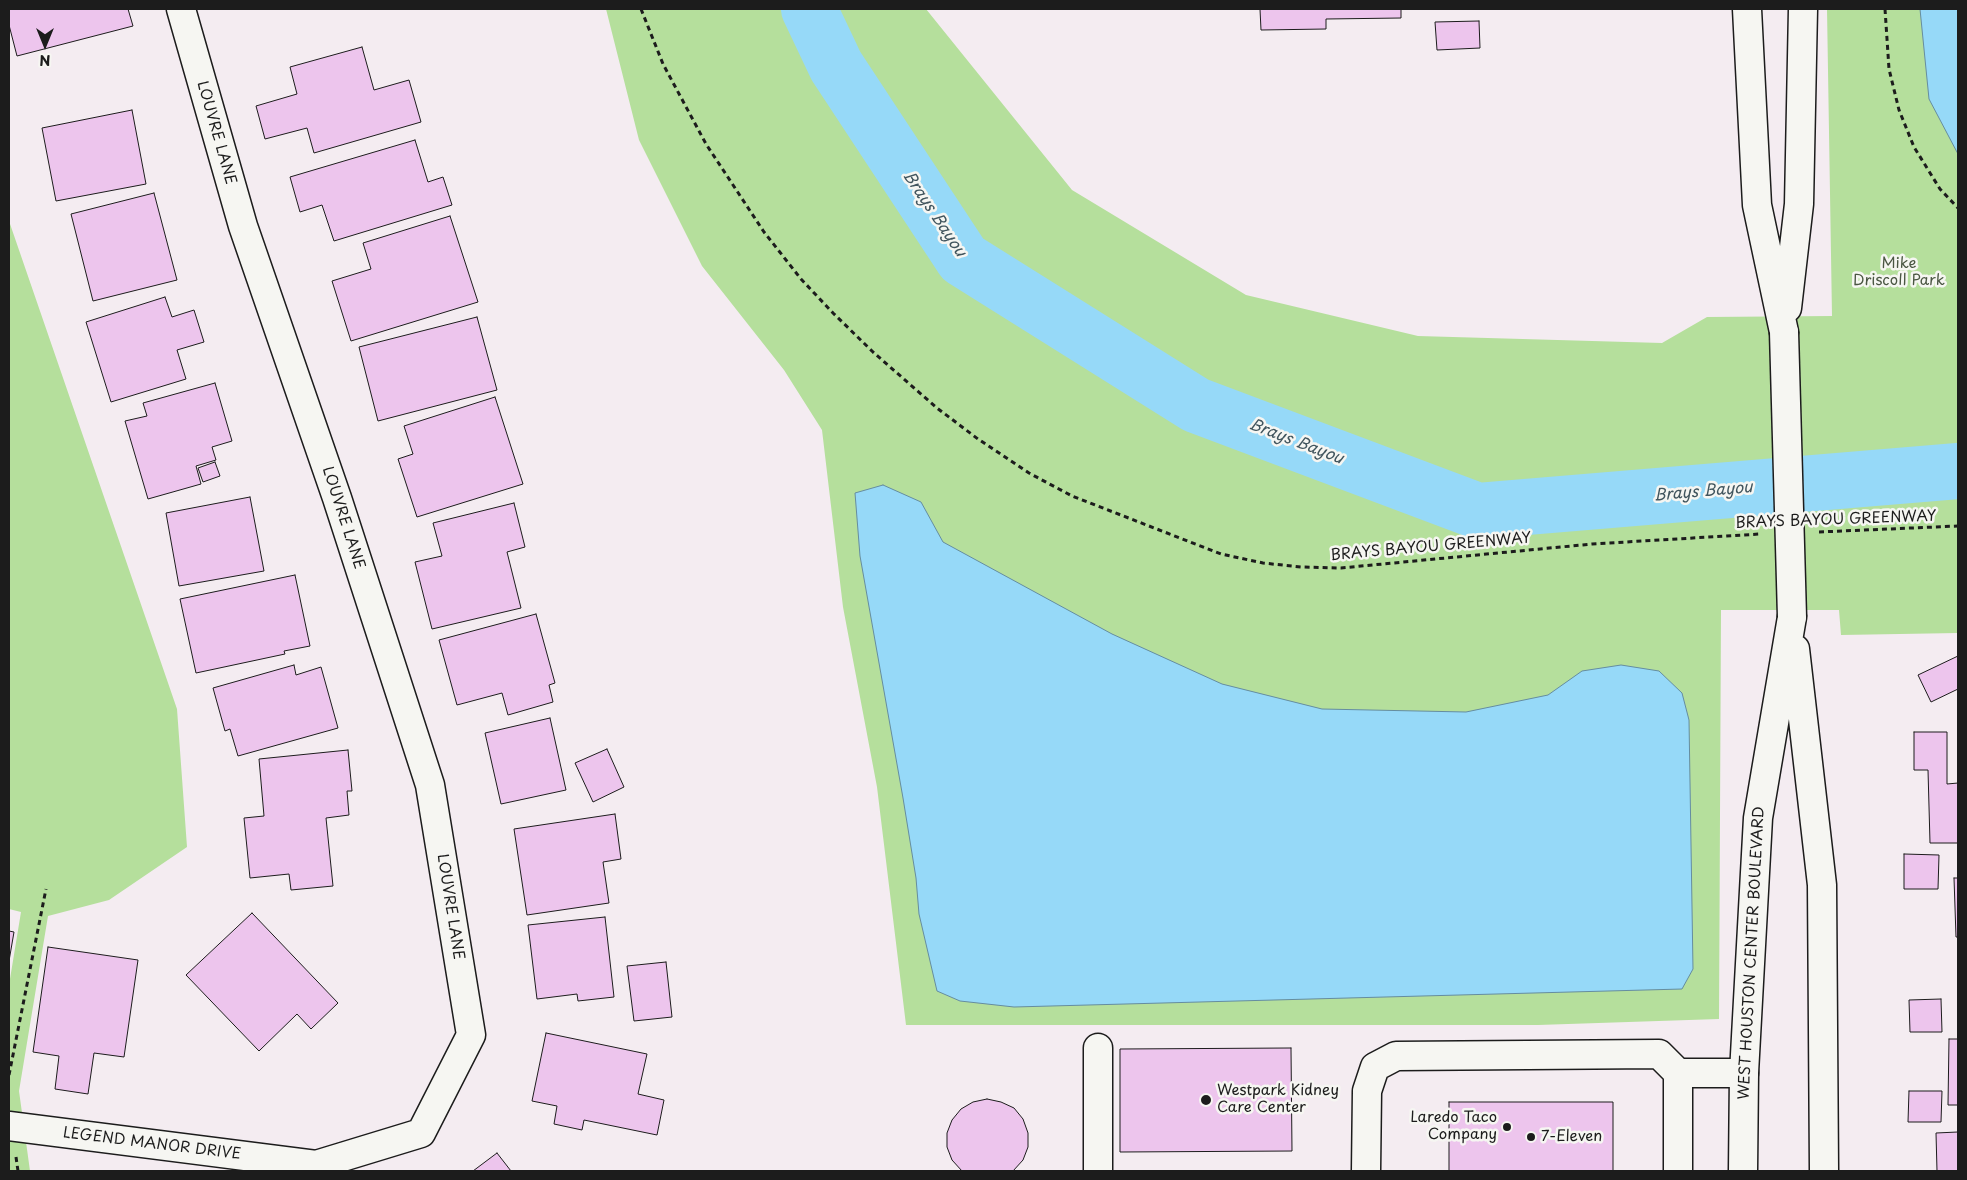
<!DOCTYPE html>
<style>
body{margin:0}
#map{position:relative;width:1967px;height:1180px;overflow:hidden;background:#f4ecf1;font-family:"Playpen Sans",sans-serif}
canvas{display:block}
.frame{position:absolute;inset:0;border:10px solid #1c1c1c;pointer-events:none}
.north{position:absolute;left:20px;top:20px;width:50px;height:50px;-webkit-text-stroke:4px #f6f6f2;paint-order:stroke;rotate:180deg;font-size:14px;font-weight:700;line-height:20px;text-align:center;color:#1c1c1c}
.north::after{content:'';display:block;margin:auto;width:18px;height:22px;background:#1c1c1c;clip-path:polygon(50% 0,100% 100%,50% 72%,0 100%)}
</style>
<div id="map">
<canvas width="1967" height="1180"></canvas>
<div class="frame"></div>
<div class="north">N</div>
</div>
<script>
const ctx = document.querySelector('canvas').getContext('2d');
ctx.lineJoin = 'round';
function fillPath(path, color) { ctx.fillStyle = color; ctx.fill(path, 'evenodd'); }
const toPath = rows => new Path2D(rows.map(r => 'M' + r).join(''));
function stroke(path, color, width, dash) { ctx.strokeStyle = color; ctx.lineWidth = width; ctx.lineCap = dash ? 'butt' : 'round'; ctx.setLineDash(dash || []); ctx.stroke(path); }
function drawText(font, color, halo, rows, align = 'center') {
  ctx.font = font + ' "Playpen Sans",sans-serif'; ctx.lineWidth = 5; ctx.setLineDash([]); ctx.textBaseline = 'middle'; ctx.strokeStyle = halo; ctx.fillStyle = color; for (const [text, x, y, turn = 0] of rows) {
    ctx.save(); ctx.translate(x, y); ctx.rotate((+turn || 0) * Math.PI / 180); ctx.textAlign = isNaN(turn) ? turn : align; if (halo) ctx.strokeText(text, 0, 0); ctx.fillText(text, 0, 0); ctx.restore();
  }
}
const green = toPath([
 [606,9,926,9,1072,190,1246,295,1418,336,1662,343,1707,317,1832,316,1827,9,1958,9,1958,633,1841,635,1839,610,1721,610,1719,1019,1538,1025,906,1025,877,787,843,607,822,430,784,370,702,266,639,140],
 [9,221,177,709,187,847,109,900,48,916,19,1091,30,1171,9,1171,9,985,21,912,9,909]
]);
const water = toPath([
 [1920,9,1958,9,1958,154,1929,99,1920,9],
 [883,485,921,502,943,542,1112,634,1222,684,1322,709,1466,712,1548,695,1582,671,1621,665,1659,671,1682,693,1689,720,1693,969,1682,989,1014,1007,960,1001,937,991,919,914,916,878,903,798,860,556,855,493,883,485]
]);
const river = toPath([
 [809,9,836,66,963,259,1196,405,1478,511,1958,471]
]);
const building = toPath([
 [9,9,128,9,133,26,17,56,9,25,9,9],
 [1260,9,1401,9,1401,18,1326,19,1326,29,1261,30,1260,9],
 [1479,21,1480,48,1437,50,1435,22,1479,21],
 [362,47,374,90,409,80,421,122,314,153,307,128,265,139,256,106,297,94,290,67,362,47],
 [132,110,146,184,56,201,42,128,132,110],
 [415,140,428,182,443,177,452,205,334,241,322,205,300,212,290,177,415,140],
 [154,193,177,280,93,301,71,214,154,193],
 [450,216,478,302,351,341,332,281,371,269,363,243,450,216],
 [165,297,172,317,194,310,204,342,177,350,186,379,111,402,86,322,165,297],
 [477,317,497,390,378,421,359,347,477,317],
 [215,383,232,441,212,447,216,460,196,466,201,484,148,499,125,421,147,416,143,403,215,383],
 [495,397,523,484,417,517,398,459,413,454,404,426,495,397],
 [215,462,220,476,203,482,198,468,215,462],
 [250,497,264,571,179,586,166,513,250,497],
 [514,503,525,547,507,552,521,608,432,629,415,562,442,556,433,523,514,503],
 [295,575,310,646,284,651,285,654,196,673,180,599,295,575],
 [536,614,555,683,549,685,553,702,508,715,502,693,457,705,439,640,536,614],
 [1958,656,1958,689,1931,702,1918,675,1958,656],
 [294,665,296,675,321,667,338,728,238,756,230,729,225,731,213,688,294,665],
 [550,718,566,790,501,804,485,733,550,718],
 [1914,732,1947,732,1947,784,1958,783,1958,843,1930,843,1928,770,1914,770,1914,732],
 [607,749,624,787,593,802,575,763,607,749],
 [348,750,352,791,347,791,349,815,326,818,333,886,291,890,289,874,250,878,244,818,264,816,259,759,348,750],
 [615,814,621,859,603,862,609,903,527,915,514,829,615,814],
 [1904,854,1939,855,1938,889,1904,889,1904,854],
 [1954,878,1958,878,1958,937,1956,937,1954,878],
 [252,913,338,1003,311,1029,297,1014,259,1051,186,975,252,913],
 [605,917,614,997,578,1001,577,994,537,999,528,925,605,917],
 [9,931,14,932,9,961,9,931],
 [48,947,138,960,124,1057,94,1053,88,1094,55,1089,59,1056,33,1052,48,947],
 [666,962,672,1017,634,1021,627,966,666,962],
 [1941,999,1942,1032,1910,1032,1909,1000,1941,999],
 [546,1033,647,1054,638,1094,664,1100,657,1135,584,1120,582,1130,554,1124,557,1106,532,1101,546,1033],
 [1949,1039,1958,1039,1958,1105,1948,1105,1949,1039],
 [1291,1048,1292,1151,1120,1152,1120,1049,1291,1048],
 [1909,1091,1942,1091,1941,1122,1908,1122,1909,1091],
 [987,1099,1001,1102,1014,1108,1023,1119,1028,1133,1028,1147,1023,1160,1013,1171,962,1171,952,1160,947,1147,947,1133,952,1120,961,1109,973,1102,987,1099],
 [1449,1102,1613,1102,1613,1171,1449,1171,1449,1102],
 [1958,1132,1958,1171,1937,1171,1936,1133,1958,1132],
 [497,1153,511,1171,473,1171,497,1153]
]);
const path = toPath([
 [641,9,663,64,706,144,764,232,801,279,833,313,873,352,937,408,978,439,1029,473,1072,496,1221,554,1263,563,1301,567,1341,568,1592,544,1760,534],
 [1885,9,1889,69,1899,110,1914,147,1940,189,1958,208],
 [1819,532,1958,526],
 [9,1075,46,889],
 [16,1157,18,1171]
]);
const minor = toPath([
 [1678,1073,1678,1171],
 [9,1126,316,1165,421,1133,471,1035,430,785,337,498,243,226,181,9],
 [1098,1171,1098,1048],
 [1366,1171,1367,1091,1375,1067,1396,1056,1659,1054,1678,1073,1744,1073]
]);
const major = toPath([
 [1747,9,1757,205,1784,332],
 [1787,308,1799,204,1803,9],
 [1795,649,1822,885,1824,1171],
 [1743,1171,1744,1073,1758,818,1792,617]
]);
const majorBridge = toPath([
 [1784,332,1792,617]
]);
const markers = [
 [1206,1100,6,"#1c1c1c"],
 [1507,1127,5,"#1c1c1c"],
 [1531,1137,5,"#1c1c1c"]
];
const streetNames = [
 ["LOUVRE LANE",216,133,74],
 ["LOUVRE LANE",343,518,72],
 ["BRAYS BAYOU GREENWAY",1836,520,-2],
 ["BRAYS BAYOU GREENWAY",1431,547,-5],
 ["LOUVRE LANE",450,907,81],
 ["WEST HOUSTON CENTER BOULEVARD",1752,953,-87],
 ["LEGEND MANOR DRIVE",152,1144,7]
];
const parkNames = [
 ["Mike",1899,264],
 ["Driscoll Park",1899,281]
];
const poiNames = [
 ["Westpark Kidney",1217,1091],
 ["Care Center",1217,1108],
 ["Laredo Taco",1497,1118,"right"],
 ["Company",1497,1135,"right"],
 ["7-Eleven",1541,1137]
];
const waterNames = [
 ["Brays Bayou",934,214,56],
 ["Brays Bayou",1296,442,21],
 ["Brays Bayou",1703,492,-5]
];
fillPath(green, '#b5df9c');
fillPath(water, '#96d9f8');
stroke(water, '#658da0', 1);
stroke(river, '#96d9f8', 56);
fillPath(building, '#edc5ed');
stroke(building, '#1c1c1c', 1);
stroke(minor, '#1c1c1c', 31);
stroke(major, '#1c1c1c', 31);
stroke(path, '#1c1c1c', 3, [5, 4]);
stroke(minor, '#f6f6f2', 28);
stroke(major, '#f6f6f2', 28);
stroke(majorBridge, '#1c1c1c', 31, []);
stroke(majorBridge, '#f6f6f2', 28);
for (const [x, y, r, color] of markers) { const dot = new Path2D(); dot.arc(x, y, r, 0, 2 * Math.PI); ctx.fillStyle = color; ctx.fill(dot); stroke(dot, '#f6f6f2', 2); }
drawText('15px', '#1c1c1c', '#f6f6f2', streetNames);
drawText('15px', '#4a5642', '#f6f6f2', parkNames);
drawText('15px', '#1c1c1c', '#f6f6f2', poiNames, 'left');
drawText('italic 16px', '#41555e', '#f6f6f2', waterNames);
</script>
